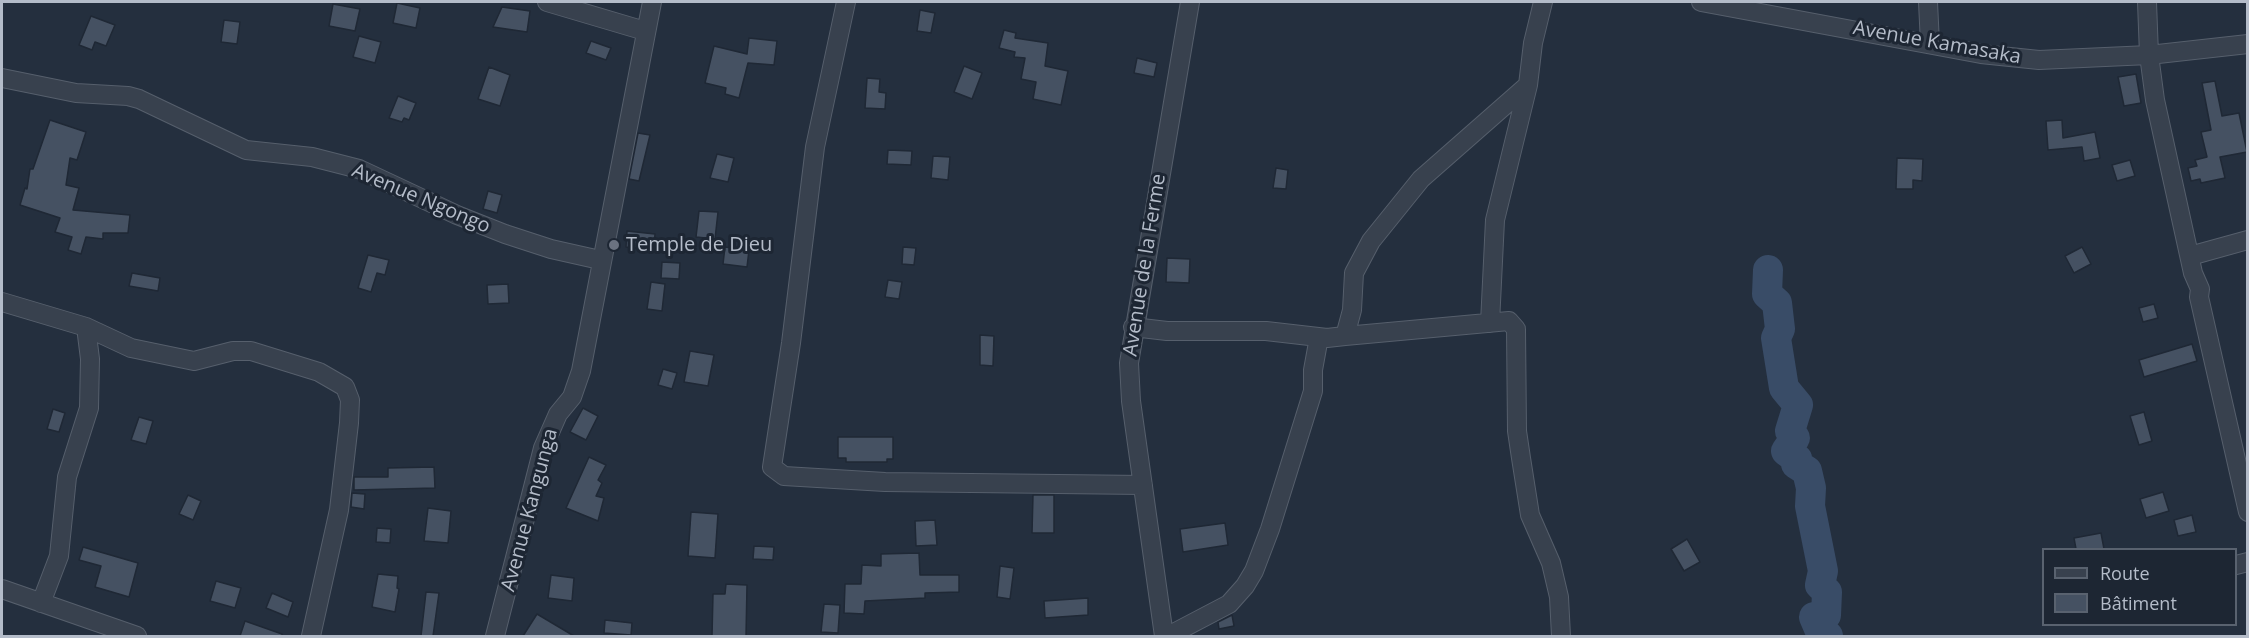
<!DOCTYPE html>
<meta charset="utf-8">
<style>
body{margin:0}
#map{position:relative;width:2249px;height:638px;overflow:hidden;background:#242f3e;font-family:"Open Sans",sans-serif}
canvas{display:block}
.frame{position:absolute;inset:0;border:3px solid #b4bcc9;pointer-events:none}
.legend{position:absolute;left:2042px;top:548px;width:195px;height:78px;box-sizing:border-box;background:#1d2633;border:2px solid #59626f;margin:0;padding:8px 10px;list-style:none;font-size:18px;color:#b4bcc9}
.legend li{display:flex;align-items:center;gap:12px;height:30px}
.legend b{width:30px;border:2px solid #59626f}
</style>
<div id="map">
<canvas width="2249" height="638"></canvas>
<div class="frame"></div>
<ul class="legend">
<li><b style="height:8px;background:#38414e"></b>Route</li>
<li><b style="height:16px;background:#455162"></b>Bâtiment</li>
</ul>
</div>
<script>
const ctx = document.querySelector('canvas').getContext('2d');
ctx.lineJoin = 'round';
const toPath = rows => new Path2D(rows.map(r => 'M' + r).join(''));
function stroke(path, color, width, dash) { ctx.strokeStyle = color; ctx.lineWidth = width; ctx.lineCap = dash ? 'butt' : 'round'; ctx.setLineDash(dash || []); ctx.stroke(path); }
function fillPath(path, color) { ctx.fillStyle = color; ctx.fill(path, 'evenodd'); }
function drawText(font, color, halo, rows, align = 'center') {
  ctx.font = font + ' "Open Sans",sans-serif'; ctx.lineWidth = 6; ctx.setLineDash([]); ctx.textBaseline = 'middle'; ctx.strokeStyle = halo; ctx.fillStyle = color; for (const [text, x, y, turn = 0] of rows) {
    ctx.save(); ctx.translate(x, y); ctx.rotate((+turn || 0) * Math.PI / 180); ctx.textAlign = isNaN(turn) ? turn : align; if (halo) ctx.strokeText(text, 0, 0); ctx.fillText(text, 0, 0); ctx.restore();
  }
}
const river = toPath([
 [1768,270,1767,294,1777,303,1780,329,1776,338,1784,388,1798,405,1790,431,1795,438,1786,451,1797,459,1796,464,1807,471,1811,488,1810,506,1823,571,1820,585,1827,592,1826,615,1814,617,1820,631,1828,636]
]);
const building = toPath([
 [397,3,420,8,416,28,393,23,397,3],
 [333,4,360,9,355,31,329,26,333,4],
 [502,7,530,11,527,32,493,27,502,7],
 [920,10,935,13,931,33,917,31,920,10],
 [91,16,115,25,106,46,95,42,92,50,79,45,91,16],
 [224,20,240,22,237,44,221,42,224,20],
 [1004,30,1016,33,1015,38,1048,43,1045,66,1068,71,1061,105,1033,99,1036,82,1021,79,1025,58,1014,57,1015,52,999,48,1004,30],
 [359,36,381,42,375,63,353,57,359,36],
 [749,38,777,41,774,65,748,63,739,98,725,94,726,88,705,83,714,46,747,54,749,38],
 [591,41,611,48,606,60,586,53,591,41],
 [1137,58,1157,63,1154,77,1134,73,1137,58],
 [964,66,982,73,972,99,954,92,964,66],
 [489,67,510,75,500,106,478,99,489,67],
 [2136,74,2141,103,2124,106,2118,77,2136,74],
 [867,78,880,79,879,92,886,93,885,109,865,108,867,78],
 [2215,81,2222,116,2239,113,2247,152,2220,157,2225,178,2201,183,2200,179,2191,181,2188,168,2197,166,2195,160,2207,157,2201,132,2211,130,2202,83,2215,81],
 [398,96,416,103,409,120,404,118,402,122,389,118,398,96],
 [50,120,86,132,77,160,70,158,66,185,79,188,73,210,130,215,128,233,103,233,103,239,86,237,81,254,68,250,72,237,55,232,60,218,20,205,25,188,27,189,30,169,33,169,50,120],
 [2062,120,2063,138,2095,132,2100,158,2084,161,2082,147,2048,150,2046,121,2062,120],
 [638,133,650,135,639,181,629,179,638,133],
 [888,150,912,151,911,165,887,164,888,150],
 [717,154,734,158,728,182,710,178,717,154],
 [933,156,950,157,948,180,931,178,933,156],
 [1897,158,1923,159,1922,181,1913,180,1913,189,1896,189,1897,158],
 [2130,160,2135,176,2117,181,2112,165,2130,160],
 [1276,168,1288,170,1286,189,1273,188,1276,168],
 [488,191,502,195,497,213,483,209,488,191],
 [699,211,718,212,715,239,696,237,699,211],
 [627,231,655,234,654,249,626,247,627,231],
 [725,247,749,250,747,267,723,264,725,247],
 [903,247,916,248,914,265,902,264,903,247],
 [2082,247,2091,264,2074,273,2065,256,2082,247],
 [368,255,389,260,385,275,377,273,371,292,358,288,368,255],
 [1167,258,1190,259,1189,283,1166,282,1167,258],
 [662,262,680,263,679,279,661,278,662,262],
 [132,273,160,278,158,291,129,286,132,273],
 [888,280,902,282,899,299,885,297,888,280],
 [651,282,665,284,662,311,647,309,651,282],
 [508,284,509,303,488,304,487,285,508,284],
 [2154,304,2158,318,2143,322,2139,308,2154,304],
 [980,335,994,336,993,366,980,365,980,335],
 [2192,344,2197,361,2144,377,2139,360,2192,344],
 [690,351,714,355,708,386,684,382,690,351],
 [663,369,677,373,672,389,658,385,663,369],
 [583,408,598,416,586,440,570,432,583,408],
 [53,409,65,413,59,432,47,429,53,409],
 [2144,412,2152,441,2139,445,2130,416,2144,412],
 [139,417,153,421,146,444,131,440,139,417],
 [838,437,893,437,893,459,887,459,887,462,846,462,846,458,838,458,838,437],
 [589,457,606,465,598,480,602,483,596,496,604,498,598,521,566,508,589,457],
 [434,467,435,488,354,490,354,477,388,477,388,468,434,467],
 [2163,492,2169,511,2146,518,2140,499,2163,492],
 [352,493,365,494,364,509,351,507,352,493],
 [188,495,201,501,193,520,179,514,188,495],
 [1033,495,1054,495,1054,533,1032,533,1033,495],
 [428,508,451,511,448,543,424,541,428,508],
 [691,512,718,514,715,558,688,556,691,512],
 [2192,515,2196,532,2178,536,2174,520,2192,515],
 [935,520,937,545,916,546,915,521,935,520],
 [1225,523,1228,545,1183,552,1180,529,1225,523],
 [377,528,391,529,390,543,376,542,377,528],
 [2101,533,2104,549,2076,549,2074,538,2101,533],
 [1687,539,1700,562,1684,571,1671,549,1687,539],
 [754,546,774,547,773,560,753,559,754,546],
 [83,547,138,563,129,597,95,587,101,566,79,560,83,547],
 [919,553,920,575,959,575,959,592,925,593,925,598,865,601,864,614,844,613,845,584,861,584,862,565,881,566,881,554,919,553],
 [1000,566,1014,568,1010,599,997,597,1000,566],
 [378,574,398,576,397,588,399,589,395,612,372,607,378,574],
 [551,575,574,578,572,601,548,598,551,575],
 [216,581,241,588,235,608,210,601,216,581],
 [726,584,747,585,746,636,712,636,713,594,725,594,726,584],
 [426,592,439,593,433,636,421,636,426,592],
 [272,593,293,602,288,617,266,608,272,593],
 [1088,598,1088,615,1045,618,1044,601,1088,598],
 [824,604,840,605,838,633,821,632,824,604],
 [537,614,574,636,523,636,537,614],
 [1232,615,1234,626,1219,629,1218,622,1232,615],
 [605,620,632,623,631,635,604,633,605,620],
 [245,621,282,634,282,636,240,636,245,621]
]);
const minor = toPath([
 [547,2,645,31],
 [846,2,815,147,791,343,772,467,784,476,885,482,1143,485],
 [1701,2,1981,54,2039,60,2149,55,2248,44],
 [1928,2,1930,44],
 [2147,2,2149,55,2155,100,2193,273,2200,289,2199,297,2248,512],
 [2,78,76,93,128,96,139,99,246,150,312,157,359,169,457,215,505,234,551,249,600,260],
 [2190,256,2248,240],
 [2,302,86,327,131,348,194,361,233,351,251,351,319,372,345,387,350,400,349,423,339,510,311,636],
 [1490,323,1495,220,1528,85],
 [1133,327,1167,331,1266,331,1327,338,1345,336,1352,310,1354,273,1371,241,1421,179,1528,85,1533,43,1543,2],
 [1345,336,1509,321,1516,329,1517,431,1521,458,1530,515,1551,563,1559,597,1561,636],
 [2236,565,2248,562],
 [2,589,137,636],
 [41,603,59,556,67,477,89,408,90,359,86,327],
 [495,636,543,448,558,414,572,397,581,371,652,2],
 [1164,636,1131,401,1129,363,1190,2],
 [1168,636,1229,604,1245,586,1254,571,1270,529,1313,391,1313,370,1319,337]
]);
const markers = [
 [614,245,6,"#6b7280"]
];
const streetNames = [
 ["Avenue Kamasaka",1937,43,10],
 ["Avenue Ngongo",421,199,23],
 ["Avenue de la Ferme",1145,265,-81],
 ["Avenue Kangunga",530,510,-75]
];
const poiNames = [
 ["Temple de Dieu",626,245]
];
stroke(river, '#394c67', 30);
fillPath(building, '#455162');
stroke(building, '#1f2835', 1.5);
stroke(minor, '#565f6c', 20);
stroke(minor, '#38414e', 18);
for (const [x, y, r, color] of markers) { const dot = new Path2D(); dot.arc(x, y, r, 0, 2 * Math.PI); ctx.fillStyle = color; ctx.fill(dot); stroke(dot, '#1d2633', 2); }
drawText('20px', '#b4bcc9', '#1d2633', streetNames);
drawText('20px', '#b4bcc9', '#1d2633', poiNames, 'left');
</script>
